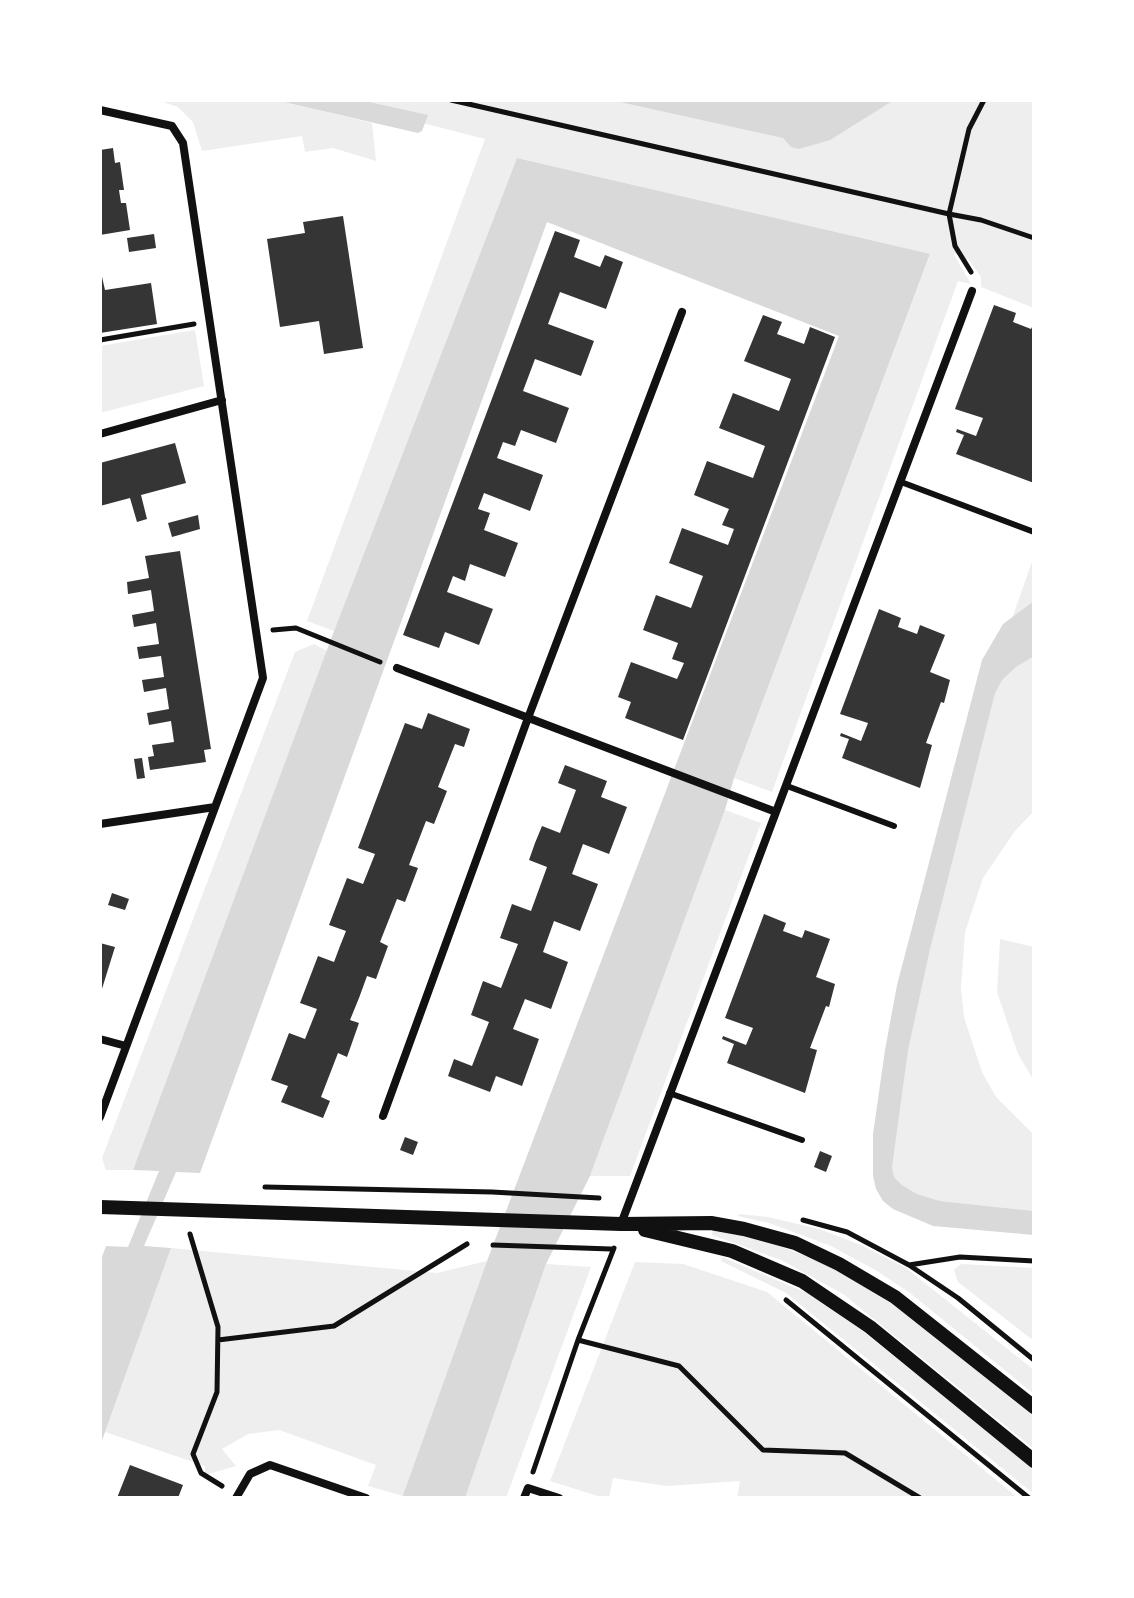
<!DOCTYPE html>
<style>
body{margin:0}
#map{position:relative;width:1134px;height:1598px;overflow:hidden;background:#fff;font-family:Inter,sans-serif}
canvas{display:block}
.frame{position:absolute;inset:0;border:102px solid #fff;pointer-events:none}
</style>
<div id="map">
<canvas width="1134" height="1598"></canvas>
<div class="frame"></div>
</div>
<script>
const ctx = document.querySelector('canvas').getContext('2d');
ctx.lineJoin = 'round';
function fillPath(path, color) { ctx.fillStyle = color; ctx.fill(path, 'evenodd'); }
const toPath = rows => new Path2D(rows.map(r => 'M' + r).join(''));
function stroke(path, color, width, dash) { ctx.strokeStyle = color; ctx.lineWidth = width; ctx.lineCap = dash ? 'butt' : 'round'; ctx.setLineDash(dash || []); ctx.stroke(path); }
const green = toPath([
 [157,100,275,100,372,123,376,161,333,148,305,152,302,136,202,151,193,122,178,107],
 [333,100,1034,100,1034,308,981,287,981,277,970,261,953,253,971,284,958,281,772,792,734,778,930,255,517,158,334,631,307,621,485,139],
 [195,330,204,386,100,413,100,346],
 [1034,556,1034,811,1015,831,983,878,965,932,961,989,964,1017,982,1072,996,1097,1034,1135,1034,1211,940,1201,917,1194,902,1185,894,1177,892,1167,887,1099,976,721],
 [314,644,327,651,133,1170,106,1170,102,1158,295,652],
 [725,810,761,823,630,1176,590,1176],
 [1000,939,1034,947,1034,1081,1018,1054,997,992],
 [740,1214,768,1217,819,1229,861,1245,906,1268,1034,1370,1034,1394,910,1293,877,1271,831,1246,769,1223,737,1216],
 [713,1229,766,1241,795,1252,828,1265,880,1293,1034,1414,1034,1449,843,1294,781,1260,712,1235],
 [171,1248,437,1273,487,1261,403,1496,368,1486,376,1465,279,1430,248,1434,222,1449,236,1466,205,1475,205,1466,105,1432],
 [722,1257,807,1293,864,1332,1034,1470,1034,1494,786,1293,721,1261],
 [635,1262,683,1264,767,1292,1018,1498,737,1498,740,1481,667,1486,613,1478,609,1498,604,1498,550,1481],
 [546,1264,591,1267,506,1498,465,1498],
 [961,1264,1034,1268,1034,1341,958,1282,954,1270]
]);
const water = toPath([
 [275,100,360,100,428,115,422,131,418,133],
 [611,100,894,100,830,140,799,149,791,147,783,138],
 [517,158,930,254,734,778,725,810,590,1176,546,1264,465,1498,402,1498,487,1261,839,336,547,222,200,1173,176,1172,144,1246,171,1248,100,1446,100,1262,106,1246,128,1247,159,1171,133,1170,334,631],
 [1034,601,1034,656,1016,667,1002,680,995,693,930,949,908,1050,892,1167,894,1177,902,1185,917,1194,940,1201,1034,1211,1034,1235,933,1226,893,1209,883,1201,876,1189,873,1176,873,1134,885,1050,897,985,982,660,1003,624]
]);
const building = toPath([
 [113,148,115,163,120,162,124,190,119,190,121,203,126,203,130,230,100,235,100,150],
 [343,216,363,348,324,354,319,321,280,327,267,239,305,233,303,222],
 [555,231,580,240,574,257,600,267,605,255,623,262,606,309,560,292,548,324,594,341,581,376,535,359,523,391,569,408,556,443,521,430,515,446,503,442,497,458,543,475,530,511,484,493,478,509,490,513,484,530,518,543,505,577,470,564,465,581,453,576,447,592,493,609,479,645,445,632,439,648,403,635],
 [154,234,156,248,129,252,127,238],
 [100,268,105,290,151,283,157,324,100,333],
 [994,305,1016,313,1013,322,1031,329,1034,323,1034,483,956,454,964,435,956,432,957,429,976,436,983,418,955,409],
 [763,315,782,322,777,334,804,344,810,327,835,337,683,740,625,718,631,702,618,697,631,662,677,679,684,663,672,659,678,643,643,630,656,595,691,608,703,576,669,563,682,528,728,545,734,529,722,525,729,509,694,495,707,461,753,478,765,446,719,428,733,393,779,411,791,379,744,361],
 [175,443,186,483,141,495,147,519,137,522,130,498,100,506,100,463],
 [198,515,200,529,172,537,168,523],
 [180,551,211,749,204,750,206,762,150,770,148,757,154,756,152,745,174,742,171,721,149,725,147,713,169,709,166,688,144,692,142,680,164,677,161,656,139,659,137,647,159,644,156,623,134,627,132,615,154,611,151,590,128,594,127,582,149,578,145,556],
 [879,609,901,618,898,627,917,634,920,625,945,635,930,672,950,680,944,703,941,702,926,743,932,745,920,788,842,758,849,739,840,736,841,733,861,741,868,723,840,714],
 [428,713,470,729,464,747,455,744,438,787,447,791,434,824,426,821,409,865,418,868,405,902,397,899,380,942,388,946,376,979,367,976,359,998,350,1020,359,1023,347,1057,338,1053,321,1097,330,1101,323,1118,281,1102,288,1086,271,1080,289,1033,305,1039,317,1009,300,1003,318,956,334,962,340,946,346,931,329,925,347,878,363,884,375,854,358,848,405,723,422,729],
 [142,758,145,778,137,779,134,759],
 [565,765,607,781,601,797,627,807,609,854,583,844,572,874,598,884,580,931,554,921,543,952,568,962,551,1009,525,999,513,1029,539,1039,522,1086,496,1076,490,1092,448,1076,454,1059,472,1066,489,1022,471,1015,483,981,501,988,518,944,500,938,512,904,531,911,547,867,529,860,535,843,542,826,560,833,576,790,558,783],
 [112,893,129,899,125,910,108,905],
 [764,914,786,923,783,931,802,938,805,930,830,939,816,977,835,984,829,1007,826,1006,810,1048,817,1050,805,1093,727,1063,734,1044,722,1039,723,1036,746,1045,753,1028,725,1018],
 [100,943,115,947,101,992,100,992],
 [405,1137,418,1142,413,1155,400,1150],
 [820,1151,832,1156,826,1172,814,1167],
 [130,1465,183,1485,178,1498,117,1498]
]);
const path = toPath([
 [451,100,949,214,969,129,984,100],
 [971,272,955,246,949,214,981,220,1034,238],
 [100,340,194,324],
 [273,630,296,628,380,662],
 [265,1187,492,1192,599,1198],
 [803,1220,847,1232,909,1265,958,1298,1034,1360],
 [190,1234,218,1327,217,1392,193,1454,201,1473,222,1486],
 [493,1245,611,1249],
 [909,1265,960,1257,1034,1261],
 [786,1300,1029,1498],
 [218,1340,334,1326,467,1244],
 [578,1340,679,1366,763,1450,845,1453,920,1498],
 [533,1472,578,1340,614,1248]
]);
const service = toPath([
 [901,482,1034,532],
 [787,786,894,826],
 [669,1093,802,1140]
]);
const minor = toPath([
 [100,110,172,126,183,143,263,678,100,1117],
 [100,434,222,400],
 [397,668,776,812],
 [100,824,215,807],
 [100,1039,126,1046],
 [383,1116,528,718,682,312],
 [621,1224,972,291],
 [236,1498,250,1474,270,1465,366,1498],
 [524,1498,528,1488,559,1498]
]);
const tertiary = toPath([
 [100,1207,621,1224,711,1223,744,1229,795,1243,839,1264,895,1297,1034,1407],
 [645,1230,732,1251,802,1281,870,1327,1034,1461]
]);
fillPath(green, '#eee');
fillPath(water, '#d9d9d9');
fillPath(building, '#353535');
stroke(path, '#111', 5);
stroke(service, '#111', 6);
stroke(minor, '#111', 8);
stroke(tertiary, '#111', 14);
</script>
